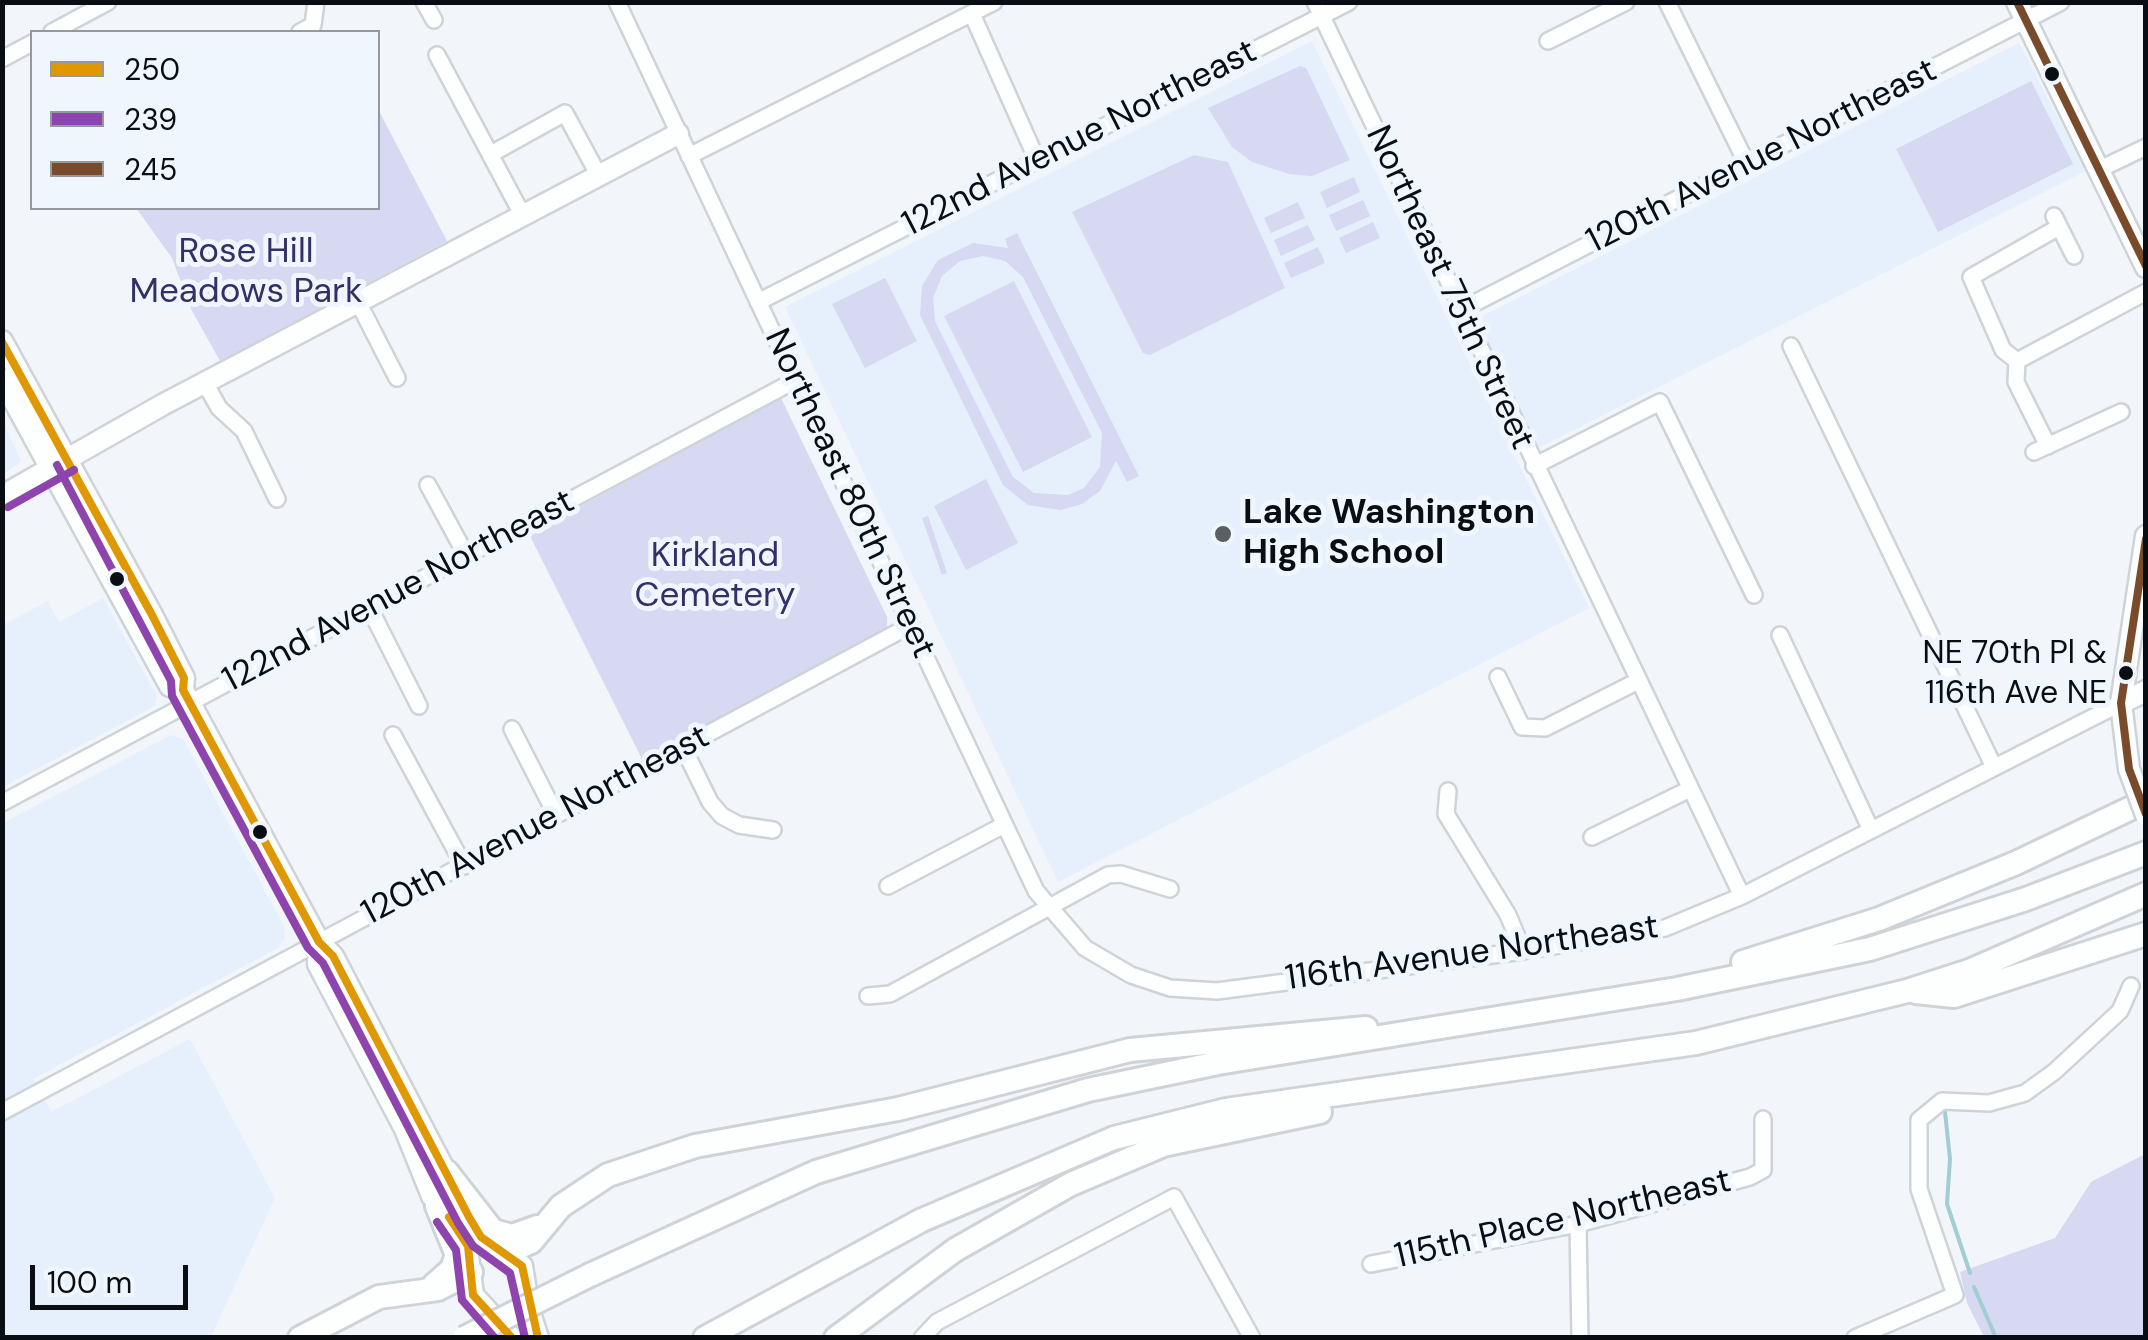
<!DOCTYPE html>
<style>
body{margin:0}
#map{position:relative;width:2148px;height:1340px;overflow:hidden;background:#f2f6fa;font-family:"DM Sans",sans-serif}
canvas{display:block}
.frame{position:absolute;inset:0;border:5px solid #080e13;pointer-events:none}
.legend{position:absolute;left:30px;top:30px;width:350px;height:180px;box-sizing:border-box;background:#eff6fd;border:2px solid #93999f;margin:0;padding:12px 18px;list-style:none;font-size:30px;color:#080e13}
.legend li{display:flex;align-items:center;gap:20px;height:50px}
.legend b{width:50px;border:2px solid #93999f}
.scale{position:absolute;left:30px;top:1265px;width:158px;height:45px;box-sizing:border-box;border:5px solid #080e13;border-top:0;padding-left:12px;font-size:30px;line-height:35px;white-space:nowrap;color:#080e13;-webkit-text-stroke:8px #eff6fd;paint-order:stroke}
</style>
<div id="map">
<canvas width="2148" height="1340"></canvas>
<div class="frame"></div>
<ul class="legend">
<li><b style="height:12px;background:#df9702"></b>250</li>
<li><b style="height:12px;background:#8e44ad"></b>239</li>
<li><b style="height:12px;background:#7a4b2a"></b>245</li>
</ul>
<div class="scale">100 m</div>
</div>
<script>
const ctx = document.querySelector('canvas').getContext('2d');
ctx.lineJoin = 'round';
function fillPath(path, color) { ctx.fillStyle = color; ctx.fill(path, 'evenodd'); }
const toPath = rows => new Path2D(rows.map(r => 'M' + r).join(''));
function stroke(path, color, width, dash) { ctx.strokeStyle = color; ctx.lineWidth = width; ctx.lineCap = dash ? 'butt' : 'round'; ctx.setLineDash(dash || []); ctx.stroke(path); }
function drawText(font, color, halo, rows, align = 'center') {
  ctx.font = font + ' "DM Sans",sans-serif'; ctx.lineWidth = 10; ctx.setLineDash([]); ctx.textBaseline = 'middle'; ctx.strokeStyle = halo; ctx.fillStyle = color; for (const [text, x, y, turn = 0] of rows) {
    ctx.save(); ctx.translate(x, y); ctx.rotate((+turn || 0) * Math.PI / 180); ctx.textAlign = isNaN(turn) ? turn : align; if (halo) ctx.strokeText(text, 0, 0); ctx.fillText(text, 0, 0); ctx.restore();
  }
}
const built = toPath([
 [1312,41,1589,608,1058,882,785,307],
 [2019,43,2086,171,1534,450,1473,321],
 [2,419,21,461,3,475,2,475],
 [103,598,157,696,155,706,3,787,3,625,48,601,59,622],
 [171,735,183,739,284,926,285,938,278,948,33,1079,51,1112,190,1039,275,1198,211,1337,3,1337,3,823]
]);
const green = toPath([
 [1300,66,1306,68,1350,160,1312,176,1289,174,1252,162,1232,147,1208,108],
 [2031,81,2073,164,1938,232,1896,149],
 [378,109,447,241,220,361,191,309,172,258,136,208,378,208],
 [1194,155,1228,162,1285,288,1150,355,1143,353,1072,212],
 [1354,177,1360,192,1327,208,1320,192],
 [1363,200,1370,216,1336,231,1329,215],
 [1298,202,1305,218,1271,233,1264,218],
 [1373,222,1380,238,1346,253,1339,238],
 [1308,225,1315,240,1281,256,1274,240],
 [1017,233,1139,476,1127,482,1116,461,1100,491,1082,504,1061,510,1028,505,1003,485,920,315,922,286,938,260,973,243,1008,248,1005,239],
 [983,256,1005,261,1023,277,1102,433,1100,467,1084,488,1068,495,1034,493,1013,477,935,321,933,298,942,276,960,261],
 [1318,247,1325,263,1291,278,1284,263],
 [885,278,917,341,865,368,832,304],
 [1014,281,1092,437,1023,472,944,316],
 [781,398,887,617,887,628,642,759,529,534],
 [986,479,1018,543,966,570,934,506],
 [928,516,947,573,942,575,922,518],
 [2145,1154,2145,1337,1984,1337,1967,1303,1960,1272,2055,1238,2091,1182]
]);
const stream = toPath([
 [1945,1112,1950,1159,1947,1204,1970,1273],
 [1974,1287,1996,1338]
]);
const minor = toPath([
 [424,2,434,20],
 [617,2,1036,891,1085,948,1131,975,1170,988,1217,991,1523,951,1665,928,1742,896,2121,703],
 [1315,2,1742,896],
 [1667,2,1747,164],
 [972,14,1037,160],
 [52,32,108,2],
 [300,32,313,25,316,2],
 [1548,41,1626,2],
 [437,55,523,216],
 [2,59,32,43],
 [491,154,565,113,599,176],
 [689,156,994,2],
 [2098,170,2146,147],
 [2054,216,2074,256],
 [358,302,397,378],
 [758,302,1349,2],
 [1461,310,2061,2],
 [1791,346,1994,767],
 [2017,361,2003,350,1971,277,2059,227],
 [2017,361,2146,292],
 [2017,361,2016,382,2048,446],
 [205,383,219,408,244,431,277,499],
 [2034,452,2121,412],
 [1534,466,1660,402,1754,595],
 [428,485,466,555],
 [370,609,419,706],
 [1780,635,1871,830],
 [1498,677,1522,727,1545,728,1638,681],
 [512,729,556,815],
 [393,735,464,866],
 [683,747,710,802,722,816,739,825,773,830],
 [1448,791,1446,814,1508,915,1523,951],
 [2,803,794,381],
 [1592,837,1690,789],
 [888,886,1004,825],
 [868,996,890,994,1108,875,1121,874,1170,889],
 [2,1112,911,625],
 [1578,1224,1580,1338],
 [1371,1264,1578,1224,1750,1177,1763,1170,1763,1119],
 [922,1338,937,1322,1174,1197,1252,1338],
 [1855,1338,1955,1295,1919,1189,1919,1120,1942,1101,1989,1103,2025,1093,2054,1072,2120,1011,2131,986]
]);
const major = toPath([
 [2017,2,2146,267],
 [2,341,152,615,184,678,183,690,319,942,333,956,469,1217,481,1237,522,1266,529,1310,538,1338],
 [2,379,170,686,183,690],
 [2,496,164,404,678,134],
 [2121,703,2146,691],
 [2129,769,2121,703,2146,536],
 [319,942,318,964,405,1129,432,1196,466,1240,473,1295,512,1338]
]);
const highway = toPath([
 [1743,962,1879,919,2016,863,2146,801],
 [1916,992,1954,996,2146,934],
 [447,1172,493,1231,512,1236,537,1227],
 [504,1254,531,1242,561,1206,608,1175,695,1146,898,1109,1130,1050,1366,1028],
 [590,1275,816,1172,1088,1090,1218,1063,1677,989,1870,949,2026,899,2146,853],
 [434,1285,452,1269,457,1255,437,1206],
 [300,1338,379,1297,438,1289,471,1272],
 [705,1338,922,1220,1114,1138,1226,1110,1696,1043,1907,991,1969,971,2146,894],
 [836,1338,955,1250,1071,1184,1163,1145,1320,1112]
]);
const majorBridge = toPath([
 [2129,769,2146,815]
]);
const highwayBridge = toPath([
 [464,1338,590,1275]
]);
const bus1 = toPath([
 [2,342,152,615,184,678,183,690,319,942,333,956,469,1217,481,1237,522,1266,538,1338],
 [449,1217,468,1246,473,1295,512,1338]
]);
const bus2 = toPath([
 [57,465,171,681,172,696,308,948,323,963,458,1223,473,1246,510,1273,525,1338],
 [8,507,74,470],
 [437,1222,456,1250,462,1300,495,1338]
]);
const bus3 = toPath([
 [2017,2,2146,266],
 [2146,539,2121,703,2129,769,2146,814]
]);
const markers = [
 [2052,74,9,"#080e13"],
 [1223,534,10,"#5a5f64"],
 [117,579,9,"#080e13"],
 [2126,673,9,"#080e13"],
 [260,832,9,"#080e13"]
];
const busNames = [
 ["NE 70th Pl &",2107,655],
 ["116th Ave NE",2107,695]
];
const streetNames = [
 ["122nd Avenue Northeast",1080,139,-27],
 ["120th Avenue Northeast",1762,157,-27],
 ["Northeast 75th Street",1449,288,65],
 ["Northeast 80th Street",849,494,65],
 ["122nd Avenue Northeast",399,592,-28],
 ["120th Avenue Northeast",536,826,-28],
 ["116th Avenue Northeast",1472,954,-8],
 ["115th Place Northeast",1563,1220,-13]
];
const parkNames = [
 ["Rose Hill",246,253],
 ["Meadows Park",246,293],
 ["Kirkland",715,557],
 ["Cemetery",715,597]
];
const poiNames = [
 ["Lake Washington",1243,514],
 ["High School",1243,554]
];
fillPath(built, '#e5f0fc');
fillPath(green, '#d6d9f1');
stroke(stream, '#a2cdd5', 4);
stroke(minor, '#ced3d7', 20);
stroke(major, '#ced3d7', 25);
stroke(highway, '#ced3d7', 28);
stroke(minor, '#fdfefe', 15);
stroke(major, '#fdfefe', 20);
stroke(highway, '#fdfefe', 22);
stroke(majorBridge, '#ced3d7', 25, []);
stroke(highwayBridge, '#ced3d7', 28, []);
stroke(majorBridge, '#fdfefe', 20);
stroke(highwayBridge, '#fdfefe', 22);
stroke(bus1, '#df9702', 8);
stroke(bus2, '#8e44ad', 8);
stroke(bus3, '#7a4b2a', 8);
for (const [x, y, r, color] of markers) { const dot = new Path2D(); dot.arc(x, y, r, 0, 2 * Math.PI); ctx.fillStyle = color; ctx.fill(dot); stroke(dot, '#eff6fd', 4); }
drawText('32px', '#080e13', '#eff6fd', busNames, 'right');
drawText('35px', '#080e13', '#eff6fd', streetNames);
drawText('35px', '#342f66', '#eff6fd', parkNames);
drawText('bold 35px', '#080e13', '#eff6fd', poiNames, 'left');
</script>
